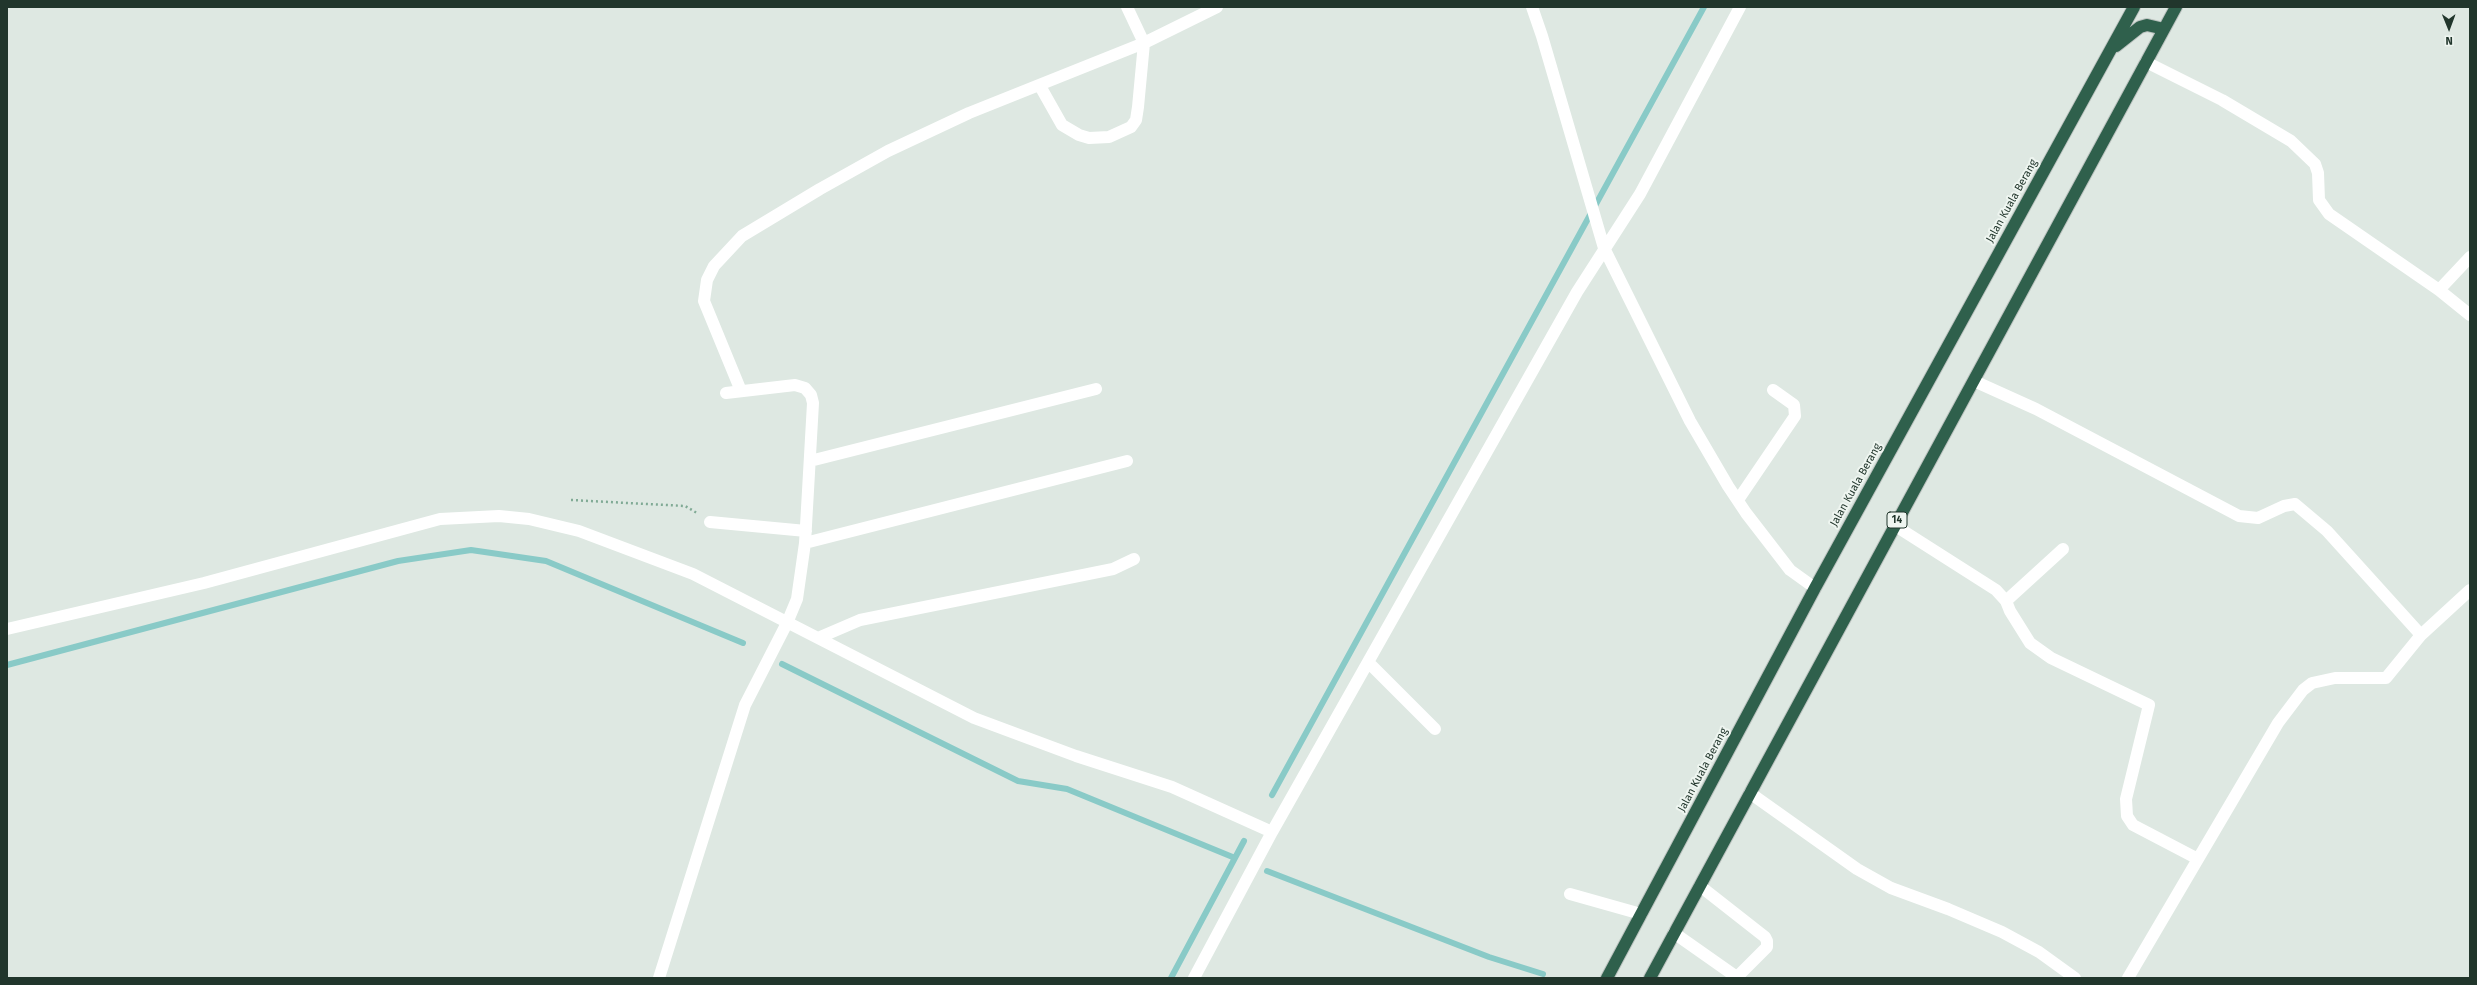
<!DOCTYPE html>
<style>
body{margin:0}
#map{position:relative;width:2477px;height:985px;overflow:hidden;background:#dee8e2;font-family:"Fira Sans",sans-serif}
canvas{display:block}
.frame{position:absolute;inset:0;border:8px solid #21362c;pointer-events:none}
.north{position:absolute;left:2429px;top:8px;width:40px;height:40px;-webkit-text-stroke:3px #eef5f0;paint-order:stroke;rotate:179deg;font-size:11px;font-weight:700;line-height:16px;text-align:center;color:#21362c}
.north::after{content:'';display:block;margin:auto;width:14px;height:18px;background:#21362c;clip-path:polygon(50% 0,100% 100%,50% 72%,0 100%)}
</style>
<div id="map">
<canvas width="2477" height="985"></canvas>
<div class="frame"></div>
<div class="north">N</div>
</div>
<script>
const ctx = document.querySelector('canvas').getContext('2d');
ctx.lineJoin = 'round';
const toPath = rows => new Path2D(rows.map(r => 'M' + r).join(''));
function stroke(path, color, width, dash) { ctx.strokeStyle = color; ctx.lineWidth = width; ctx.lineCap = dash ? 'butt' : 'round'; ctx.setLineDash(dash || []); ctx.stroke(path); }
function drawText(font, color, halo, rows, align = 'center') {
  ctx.font = font + ' "Fira Sans",sans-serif'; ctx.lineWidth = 4; ctx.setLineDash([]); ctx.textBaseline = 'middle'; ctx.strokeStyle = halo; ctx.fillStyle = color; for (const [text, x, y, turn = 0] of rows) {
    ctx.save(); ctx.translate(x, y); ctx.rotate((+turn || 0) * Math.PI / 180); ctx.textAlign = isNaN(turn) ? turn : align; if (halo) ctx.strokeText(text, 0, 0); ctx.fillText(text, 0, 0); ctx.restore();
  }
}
const stream = toPath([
 [782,664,1018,781,1067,789,1235,858],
 [7,665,398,561,471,550,546,561,743,643],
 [1272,795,1704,7],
 [1267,871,1489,957,1543,974],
 [1171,978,1244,841]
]);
const path = toPath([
 [571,500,685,506,697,513]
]);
const minor = toPath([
 [1532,7,1542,36,1604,248,1690,421,1728,486,1746,513,1790,570,1815,588],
 [2146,62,2222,100,2291,141,2315,164,2318,173,2319,200,2329,214,2439,290,2470,315],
 [1040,86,1062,125,1079,135,1089,138,1109,137,1131,127,1136,120,1138,107,1144,43,1127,7],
 [2439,290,2470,257],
 [1974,381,2036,409,2239,516,2258,518,2284,506,2295,504,2327,531,2421,635],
 [741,391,704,301,707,280,714,266,742,236,820,189,888,151,969,113,1144,43,1217,7],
 [810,461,1096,389],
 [1738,500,1795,416,1794,405,1773,390],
 [710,522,806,531],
 [1894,525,1996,590,2006,601,2010,611,2030,643,2051,658,2149,705,2126,799,2127,816,2133,825,2198,859],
 [805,543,1127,461],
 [2006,601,2063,549],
 [7,629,204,583,440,519,499,516,529,519,579,531,693,574,974,718,1076,756,1172,787,1272,832],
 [818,638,860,620,1113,569,1134,559],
 [1368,662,1435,729],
 [1750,793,1857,869,1891,888,1948,909,2002,932,2039,952,2075,978],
 [1700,886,1765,937,1767,941,1767,947,1737,977],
 [1570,894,1641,914],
 [1674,933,1738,978],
 [659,978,745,705,787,623,797,599,805,543,813,403,811,395,805,388,795,385,726,393],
 [1194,978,1272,832,1577,292,1640,194,1740,7],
 [2128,978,2278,723,2303,690,2312,683,2335,678,2386,678,2421,635,2470,590]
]);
const highway = toPath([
 [2116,46,2140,27,2147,25,2164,29],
 [1607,978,1815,588,2134,7],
 [1650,978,2176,7]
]);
const shields = [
 [1897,520,20]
];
const shieldNames = [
 ["14",1897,520]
];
const streetNames = [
 ["Jalan Kuala Berang",2012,201,-61],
 ["Jalan Kuala Berang",1856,485,-61],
 ["Jalan Kuala Berang",1703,770,-62]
];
stroke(stream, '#89cac7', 6);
stroke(highway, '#bcc3c0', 14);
stroke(path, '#80aa95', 2.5, [2, 3]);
stroke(minor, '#fff', 12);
stroke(highway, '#2f604c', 12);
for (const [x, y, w] of shields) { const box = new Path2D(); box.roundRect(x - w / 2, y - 8, w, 16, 3); ctx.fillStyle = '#eef5f0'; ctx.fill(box); stroke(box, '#21362c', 1); }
drawText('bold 10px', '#21362c', null, shieldNames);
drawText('11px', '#21362c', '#eef5f0', streetNames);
</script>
